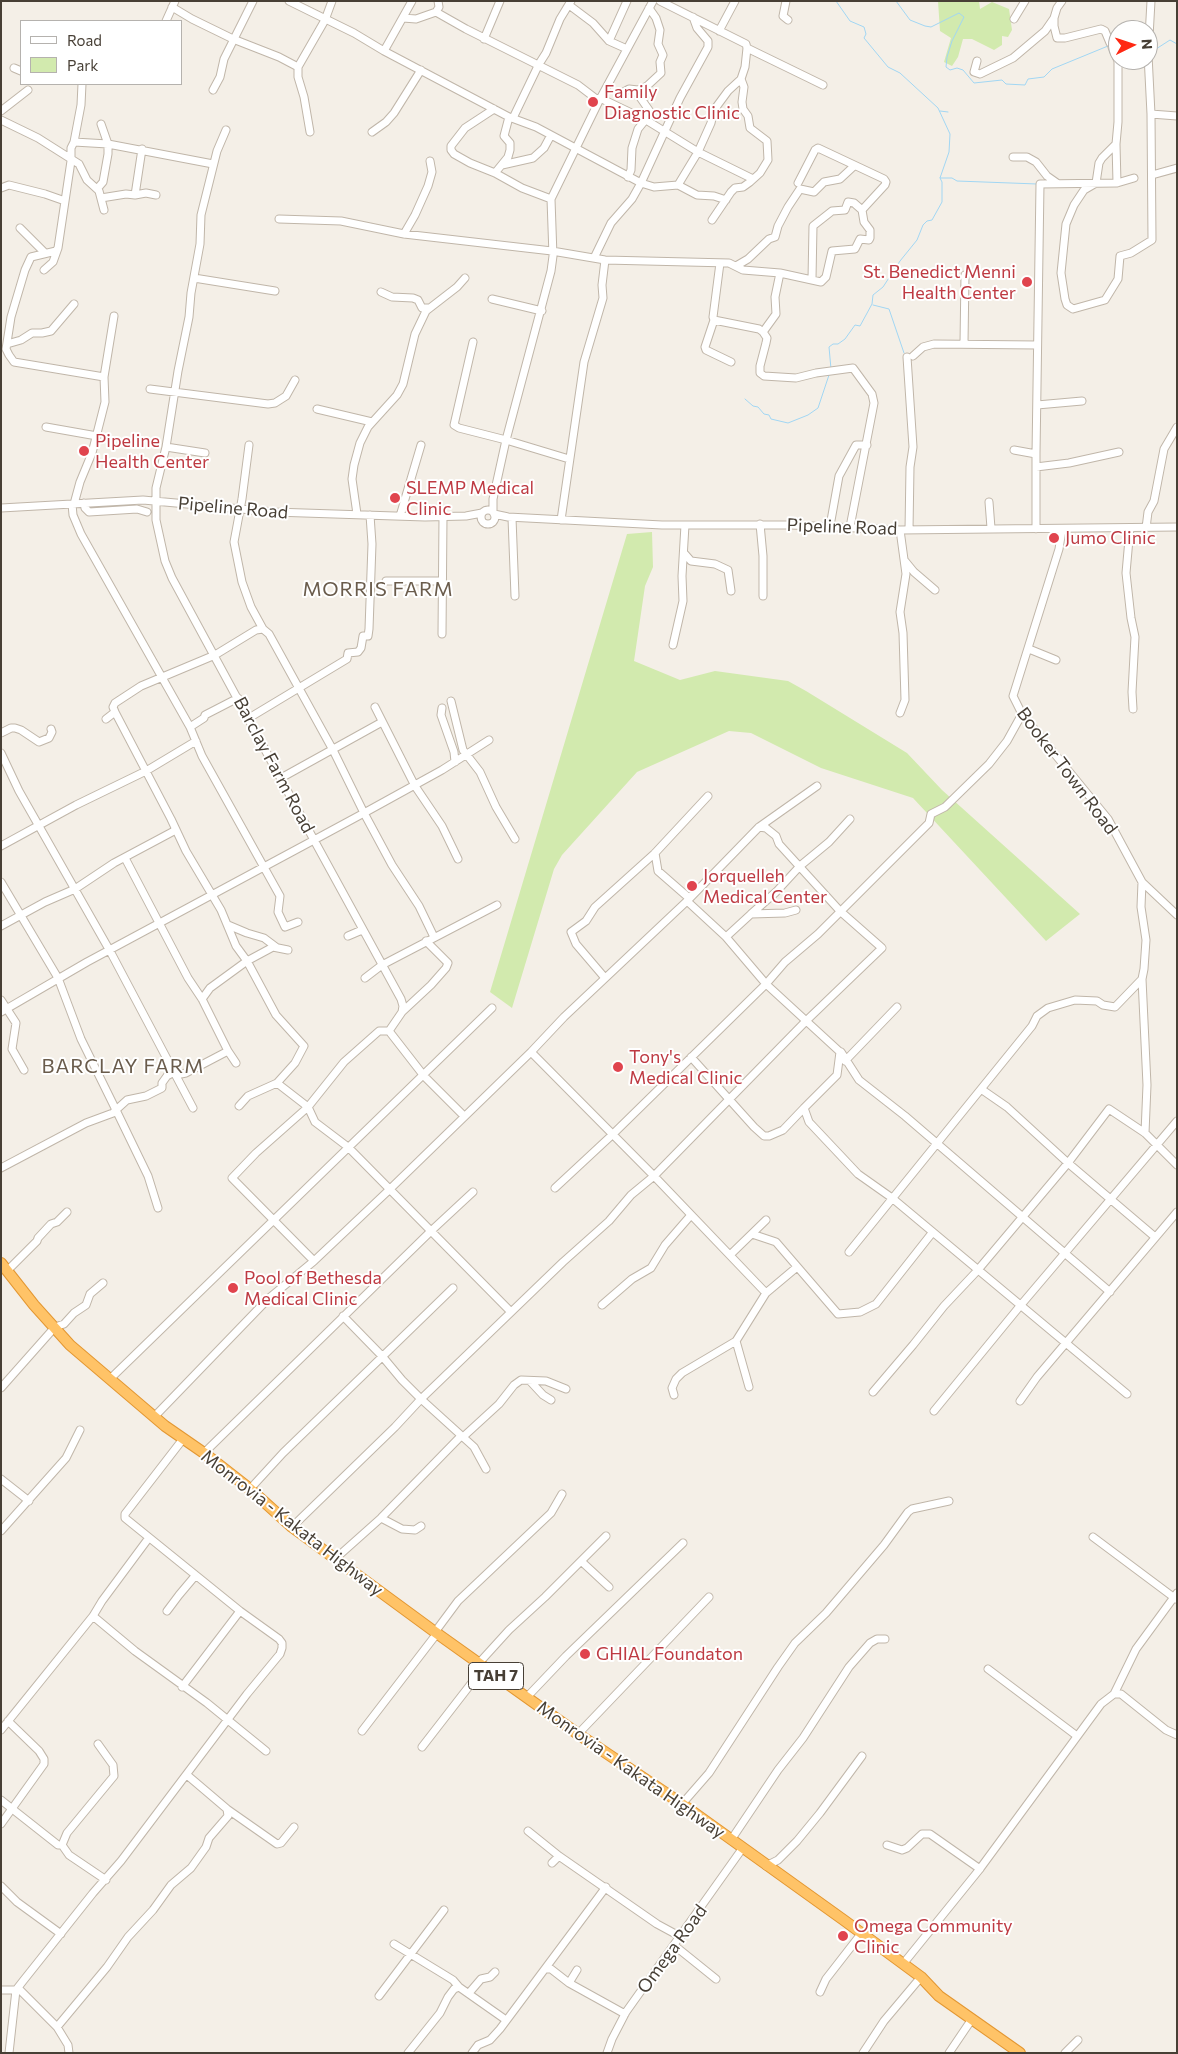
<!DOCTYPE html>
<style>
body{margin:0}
#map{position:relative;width:1178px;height:2054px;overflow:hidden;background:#f4efe7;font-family:Commissioner,sans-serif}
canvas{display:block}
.frame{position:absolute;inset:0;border:2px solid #473f35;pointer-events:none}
.legend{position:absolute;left:20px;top:20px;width:162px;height:65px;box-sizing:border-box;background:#fff;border:1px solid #b5b2ae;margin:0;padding:6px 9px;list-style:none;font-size:15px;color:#473f35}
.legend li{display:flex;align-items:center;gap:10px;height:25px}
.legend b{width:25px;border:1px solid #b5b2ae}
.north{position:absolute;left:1108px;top:20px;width:50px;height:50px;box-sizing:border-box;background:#fff;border:1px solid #b5b2ae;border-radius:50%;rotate:86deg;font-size:14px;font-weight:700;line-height:20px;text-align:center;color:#473f35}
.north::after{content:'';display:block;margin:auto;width:18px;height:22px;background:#ff2813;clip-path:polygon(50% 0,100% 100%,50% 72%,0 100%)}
</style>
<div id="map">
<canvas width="1178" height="2054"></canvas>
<div class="frame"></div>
<ul class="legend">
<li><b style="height:6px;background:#fff"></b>Road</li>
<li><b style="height:14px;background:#d2eaae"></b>Park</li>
</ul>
<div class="north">N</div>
</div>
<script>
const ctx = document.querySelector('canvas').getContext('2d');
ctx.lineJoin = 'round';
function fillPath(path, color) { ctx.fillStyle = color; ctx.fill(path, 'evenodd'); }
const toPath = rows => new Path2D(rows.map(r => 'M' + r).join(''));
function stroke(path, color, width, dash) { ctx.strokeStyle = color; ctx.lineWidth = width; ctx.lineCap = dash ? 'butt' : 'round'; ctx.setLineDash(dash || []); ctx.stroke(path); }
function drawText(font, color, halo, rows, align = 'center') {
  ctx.font = font + ' Commissioner,sans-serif'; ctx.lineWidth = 4; ctx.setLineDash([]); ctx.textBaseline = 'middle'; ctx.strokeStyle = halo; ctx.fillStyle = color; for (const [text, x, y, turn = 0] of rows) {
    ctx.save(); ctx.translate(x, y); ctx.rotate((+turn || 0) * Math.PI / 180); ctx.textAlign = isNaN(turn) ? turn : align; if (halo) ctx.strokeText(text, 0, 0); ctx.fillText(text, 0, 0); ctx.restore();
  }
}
const green = toPath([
 [938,1,979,1,980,9,992,2,1009,9,1012,30,1008,37,1002,36,1002,45,994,50,972,39,963,39,958,57,952,66,944,62,951,38,940,31],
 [652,532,653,567,645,586,634,661,680,680,715,671,788,681,806,691,907,753,942,790,1080,914,1046,941,913,798,821,768,751,733,729,731,637,772,562,855,554,869,512,1008,490,992,627,534]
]);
const stream = toPath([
 [836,1,850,21,864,27,866,34,864,38,888,67,900,73,938,108,950,134,949,152,940,178,952,178,957,181,1037,184],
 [896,1,910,20,925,26,931,27,959,13,964,17,952,41,947,57,946,67,950,70,957,68,963,70,974,83,1002,80,1006,84,1025,85,1028,79,1044,77,1052,69,1108,46],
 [1112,44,1118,43],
 [1151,48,1156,49,1170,40,1177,44],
 [940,111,948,112],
 [873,305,889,309,904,353],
 [831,369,829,347,833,344,838,344,845,339,855,325,860,326,872,304,873,295,883,287,900,261,917,240,923,225,927,221,932,220,942,202,942,182,940,178],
 [745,399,753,406,758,407,764,414,769,415,771,419,788,423,808,415,818,408,829,375]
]);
const minor = toPath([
 [289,1,354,33,384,51,509,117,536,127,641,183,654,187,678,185,697,195,714,196,726,200],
 [786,1,783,16,788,20],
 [569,5,593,23,609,41,627,49],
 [172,7,192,19,233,39,279,57,298,67],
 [436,12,439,7,438,1],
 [403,18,416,19,436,12,466,29,578,85,599,101],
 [1054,18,1054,26,1057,38,1065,38,1101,29,1105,31,1110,43],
 [1014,19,1025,1],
 [166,21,175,1],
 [719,31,735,1],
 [484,39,500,1],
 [609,41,627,1],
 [1112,47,1118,61,1118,122,1116,144,1102,158,1099,163,1096,183,1084,190,1074,205,1066,224,1061,273,1065,299,1067,305,1073,309,1105,300,1118,279,1120,256,1131,253,1152,240,1151,114,1148,55,1151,1],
 [747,48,823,85],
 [384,51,412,1],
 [977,61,974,72,980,74,1013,58,1045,31,1054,18,1057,8,1062,1],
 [14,68,21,71],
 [213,90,220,77,224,59,253,1],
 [622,93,629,89,638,90,647,86,661,73,660,62,663,55,658,44,660,30,656,18,649,8],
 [600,98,646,120,698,152,711,123,714,110,728,91,741,79,745,67,747,48,746,44,660,1],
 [494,109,465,128,451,146,451,150,454,154,470,163,495,173,522,188,551,199],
 [1,111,28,90],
 [1151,114,1177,116],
 [513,118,539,64,546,53,560,19,571,1],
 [1,120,38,138,79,164,87,180,99,191,104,210],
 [310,132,304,97,298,77,298,67,325,20,332,1],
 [372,132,386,122,394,113,421,70],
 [74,142,108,144,213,164],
 [1116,144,1117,183],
 [1013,157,1027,157,1036,162,1047,176,1057,183],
 [502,165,533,158,544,148,551,135],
 [495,173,508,157,510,150,510,143,504,136,509,117],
 [1152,175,1177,168],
 [628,177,631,170,632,148,638,129,651,113,635,90],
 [678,185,698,152,753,179],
 [1,188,9,185,45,194,65,201],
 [97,189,103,182,108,154,108,144,101,124],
 [135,195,142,149],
 [101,198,126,194,135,195,146,193,156,195],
 [279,219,341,221,404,234,552,251,605,260,729,263,743,270,780,273,821,282,826,277,832,251,855,249,860,239,869,240,870,238,870,230,864,222,862,210,885,185,886,182,884,179,818,148,815,150,798,183],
 [712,220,731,192,735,188,743,187,750,182,760,173,768,160,767,141,750,128,748,116,743,109,742,102,744,87,741,79],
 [20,228,45,253],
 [404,234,415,215,428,186,432,172,430,161],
 [594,258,611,223,632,199,641,183,680,98,708,47,708,41,697,28,693,17],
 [720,263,713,317,714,320,759,329,763,332,767,338,766,343,760,366,760,373,764,376,796,378,816,373,853,368,872,394,874,403,850,527],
 [736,266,748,259,769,239,775,237,778,226,788,207,800,189,814,192,824,182,840,179,854,166],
 [44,270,53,262,58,248],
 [194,278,275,291],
 [812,279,813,226,832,211,845,210,848,202,854,203,862,210],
 [381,292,392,297,413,298,418,300,422,308,429,308],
 [492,299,542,311],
 [714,320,705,347,706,350,731,362],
 [763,332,776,314,775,297,780,273],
 [473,342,454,425,459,428,506,440,569,459],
 [964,343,965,275],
 [7,344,21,340,32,333,42,333,51,331,74,304],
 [913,356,923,347,934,344,1037,345],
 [907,357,913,447,910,467,909,530],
 [104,377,114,316],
 [150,389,268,404,275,403,286,396,295,380],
 [1037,405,1082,401],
 [317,409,372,422],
 [46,427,97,436],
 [249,445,242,499,234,542,242,582,251,607,263,629],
 [166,447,205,453],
 [1014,450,1036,454],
 [1036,467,1069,463,1119,452],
 [989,502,991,528],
 [84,503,85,508,89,512,137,509,147,512],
 [72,504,73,515,81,534,190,727],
 [74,504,80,482,92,453,105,402,104,377,14,362,9,355,6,349,11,317,25,270,31,257,56,251,58,248,71,161,71,148,74,142,81,105,82,84],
 [1,508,143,500,274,512,425,517,466,516,482,513],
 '481 517a7 7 0 1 1 14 0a7 7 0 1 1-14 0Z',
 [493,512,493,499,506,440,551,271,553,256,551,199,599,101,653,1],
 [357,514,352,479,354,465,360,443,368,427,397,395,403,384,415,334,426,311,457,287,465,278],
 [494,514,508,517,662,525,791,525,900,530,1177,527],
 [400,516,421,445],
 [512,518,515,596],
 [561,520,584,362,603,298,602,285,605,260],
 [760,524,763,556,763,596],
 [830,526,839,476,856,445,867,445],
 [1130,528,1126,573,1131,618,1135,637,1132,692,1133,709],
 [1146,528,1148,512,1154,501,1164,449,1177,427],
 [1036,529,1036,454,1040,184,1117,183,1134,178],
 [900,530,906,574,900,612,903,633,905,700,900,713],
 [1062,530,1059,549,1013,696,1022,714,1108,819,1142,882,1177,915],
 [684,553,691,561,715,564,728,570,731,591],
 [905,561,914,572,935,590],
 [386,581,441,581],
 [442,634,443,517],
 [673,645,683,601,682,576,685,525],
 [1029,649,1056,660],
 [238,698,205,715,204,718,190,727,202,756,280,896,278,912,285,927,298,922],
 [451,701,463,750,480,772,496,807,515,839],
 [375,707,415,786,442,826,458,859],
 [442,708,441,715,454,752,455,762],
 [115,712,171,819,186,851,221,910,236,946,247,961,276,1015,304,1046,295,1063,277,1083,248,1096,239,1106],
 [249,718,347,659,348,653,358,652,361,648,363,636,368,636,369,629,372,544,370,515],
 [106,719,115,712,113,707,115,703,141,686,215,655,256,630,263,629,269,634,333,750,364,813,314,840,401,999,403,1006,402,1012,389,1031,424,1076,464,1116],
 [1,733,11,728,15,728,21,730,39,742,49,738,52,732,51,729],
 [1,753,19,791,110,951,193,1108],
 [281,778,382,722],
 [1,846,76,805,146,771,196,741],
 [655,853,658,871,689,898],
 [125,858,188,978,202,999,228,1051,186,1073,181,1074,173,1069],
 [1,882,58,978,81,1039,116,1110,113,1113,86,1123,1,1168],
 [687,901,726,937,766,984,840,1052,837,1075,804,1108,809,1122,858,1174,892,1198,1127,1394],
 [751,914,776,892,800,866,829,842,850,819],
 [228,925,247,933,264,938,276,947],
 [1,926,45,902,75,889,114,863,174,831,175,828],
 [348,936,362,930],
 [434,937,419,906,392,865,364,813,442,770,489,740],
 [726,937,751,914,785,913,796,910],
 [365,978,382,965,497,905],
 [605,978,576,944,571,932,586,921,595,907,655,853,708,796],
 [1142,979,1147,1085,1145,1133],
 [202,999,210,988,247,961,273,947,288,950],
 [1,1000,16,1023,12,1049,24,1070],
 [1,1012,87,962,314,840,172,578,165,561,156,520,156,488,166,447,178,371,189,317,191,293,200,244,201,215,217,151,226,130],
 [402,1012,431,985,446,968,448,963,426,941],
 [228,1051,236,1063],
 [531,1052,654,1176,766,1293,736,1341,749,1387],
 [841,1052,859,1080,905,1116,1110,1292],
 [691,1057,754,1127,764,1136,769,1136,783,1130,804,1108],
 [845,1061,897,1007],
 [277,1083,308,1107,315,1122,348,1147,511,1312],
 [981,1089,1007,1107,1068,1163,1155,1237],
 [555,1188,612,1135,766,984,785,962,818,934,929,823,931,814,945,807,989,764,1007,741,1022,714],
 [158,1208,148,1176,116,1110,127,1100,146,1096,162,1088,162,1083,167,1076,174,1072],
 [752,1234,776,1242,838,1314,860,1312,876,1304,932,1233],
 [849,1252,1032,1026,1037,1016,1048,1008,1075,1000,1097,1001,1103,1005,1115,1007,1142,979,1144,969,1146,940,1141,907,1142,882],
 [730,1255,766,1220],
 [314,1261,232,1178,256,1153,308,1107,344,1062,379,1031,389,1031],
 [7,1271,37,1241,38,1238,51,1224,57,1222,67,1212],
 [766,1293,797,1267],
 [602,1305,632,1279,651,1268,665,1245,691,1215],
 [343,1316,382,1356,402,1380,421,1399,474,1447,486,1469],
 [110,1379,492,1008],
 [530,1381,543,1395,551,1400],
 [1,1388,55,1327,64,1324,74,1313,86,1305,90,1294,103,1283],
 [873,1392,913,1345,944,1306,977,1271,1068,1163,1109,1109,1145,1133,1177,1165],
 [674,1395,672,1388,676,1379,682,1373,736,1341],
 [1020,1401,1037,1377,1177,1212],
 [934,1411,1020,1306,1177,1121],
 [155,1416,268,1299,314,1261,389,1190,531,1052,564,1017,687,901,759,827,817,786],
 [463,1437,499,1404,514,1385,521,1380,546,1381,566,1389],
 [204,1453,431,1231,473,1192],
 [1,1479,29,1501],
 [250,1489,283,1453,453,1288],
 [381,1518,402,1529,415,1530,421,1526],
 [292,1527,395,1427,421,1399,563,1262,609,1221,631,1195,654,1176,807,1020,882,948,840,911,779,844,776,836,766,828,759,827],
 [1,1531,66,1458,80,1430],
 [1093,1537,1176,1599],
 [335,1559,381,1518,461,1436],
 [581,1561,609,1587],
 [167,1611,179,1595,195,1576],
 [93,1616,135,1651,207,1703,266,1751],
 [479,1663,509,1630,545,1597,606,1536],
 [988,1669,1077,1736],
 [182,1687,240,1611],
 [1114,1694,1121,1694,1166,1730,1177,1735],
 [527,1697,566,1656,683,1543],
 [1,1730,93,1616,102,1601,148,1539],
 [362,1731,435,1636,435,1632,458,1601,551,1513,562,1494],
 [578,1734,709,1597],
 [98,1744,113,1765,114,1776,67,1833,62,1845,69,1855,106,1880],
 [422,1747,484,1667],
 [1,1800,58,1845,62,1845],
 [682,1804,709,1773,778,1667,795,1643,826,1613,884,1545,908,1512,912,1509,949,1501],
 [227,1809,277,1844,281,1843,294,1827],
 [1,1824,44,1764,44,1759,39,1751,8,1721],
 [528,1831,559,1856,657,1924,681,1937],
 [731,1840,778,1770,803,1738,849,1667,870,1643,877,1639,885,1639],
 [887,1845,902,1850,907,1848,922,1834,930,1834,980,1869],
 [552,1863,559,1856],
 [766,1866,778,1860,797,1841,820,1813,862,1756],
 [1,1886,17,1902,61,1934],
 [394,1944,453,1980,459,1987,506,2020],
 [675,1946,716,1979],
 [903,1964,979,1870,1101,1704,1114,1694,1136,1649,1177,1593],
 [546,1969,551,1969,569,1983,625,2014],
 [569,1983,577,1970],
 [18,1988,57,2027,68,2045,69,2053],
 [1,1990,16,1990],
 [820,1992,826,1979,861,1934],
 [469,1993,481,1979,490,1977,495,1972],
 [379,1996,444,1910],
 [57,2027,107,1967,128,1937,153,1910,171,1885,191,1868,206,1847,209,1838,228,1816,227,1809,187,1775],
 [9,2053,16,1990,23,1981,93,1893,121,1861,247,1694,280,1654,282,1648,282,1643,279,1639,240,1611,125,1518,125,1514,183,1439],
 [408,2053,440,2013,448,1997,454,1989,459,1987],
 [472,2053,478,2045,490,2040,500,2029,606,1887],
 [607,2053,612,2039,626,2012,742,1849],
 [863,2053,884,2021,921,1977],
 [949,2053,972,2019],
 [1065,2053,1078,2040]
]);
const highway = toPath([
 [1,1263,34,1305,70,1345,165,1426,204,1453,250,1489,292,1527,435,1632,578,1734,682,1804,845,1921,921,1977,939,1996,1020,2053]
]);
const markers = [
 [593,102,6,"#e0444e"],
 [1027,282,6,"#e0444e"],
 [84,451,6,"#e0444e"],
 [395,498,6,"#e0444e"],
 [1054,538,6,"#e0444e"],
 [692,886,6,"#e0444e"],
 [618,1067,6,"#e0444e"],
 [233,1288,6,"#e0444e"],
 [585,1654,6,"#e0444e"],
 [843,1936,6,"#e0444e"]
];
const shields = [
 [496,1676,55]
];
const shieldNames = [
 ["TAH 7",496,1676]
];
const healthNames = [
 ["Family",604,92],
 ["Diagnostic Clinic",604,113],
 ["St. Benedict Menni",1016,272,"right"],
 ["Health Center",1016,293,"right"],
 ["Pipeline",95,441],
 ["Health Center",95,462],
 ["SLEMP Medical",406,488],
 ["Clinic",406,509],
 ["Jumo Clinic",1065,538],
 ["Jorquelleh",703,876],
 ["Medical Center",703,897],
 ["Tony's",629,1057],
 ["Medical Clinic",629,1078],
 ["Pool of Bethesda",244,1278],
 ["Medical Clinic",244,1299],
 ["GHIAL Foundaton",596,1654],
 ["Omega Community",854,1926],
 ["Clinic",854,1947]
];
const streetNames = [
 ["Pipeline Road",233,508,5],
 ["Pipeline Road",842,527,2],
 ["Barclay Farm Road",274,765,62],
 ["Booker Town Road",1067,771,53],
 ["Monrovia - Kakata Highway",292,1523,38],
 ["Monrovia - Kakata Highway",631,1770,35],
 ["Omega Road",672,1949,-54]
];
const quarterNames = [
 ["MORRIS FARM",378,589],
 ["BARCLAY FARM",123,1066]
];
fillPath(green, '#d2eaae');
stroke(stream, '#a1d6f3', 1);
stroke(minor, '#c0b6a9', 9);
stroke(highway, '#e39732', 12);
stroke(minor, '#fff', 7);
stroke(highway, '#ffc367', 10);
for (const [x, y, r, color] of markers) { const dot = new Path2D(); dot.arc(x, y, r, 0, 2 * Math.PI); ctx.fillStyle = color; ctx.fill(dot); stroke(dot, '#fff', 2); }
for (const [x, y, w] of shields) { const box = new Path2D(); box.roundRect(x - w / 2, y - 13.5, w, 27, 4); ctx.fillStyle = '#fff'; ctx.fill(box); stroke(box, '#473f35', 1); }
drawText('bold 16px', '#473f35', null, shieldNames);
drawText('18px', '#be3a42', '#fff', healthNames, 'left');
drawText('18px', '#473f35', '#fff', streetNames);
ctx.letterSpacing = '1px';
drawText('20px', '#6a5c4c', '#fff', quarterNames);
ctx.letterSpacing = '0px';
</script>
